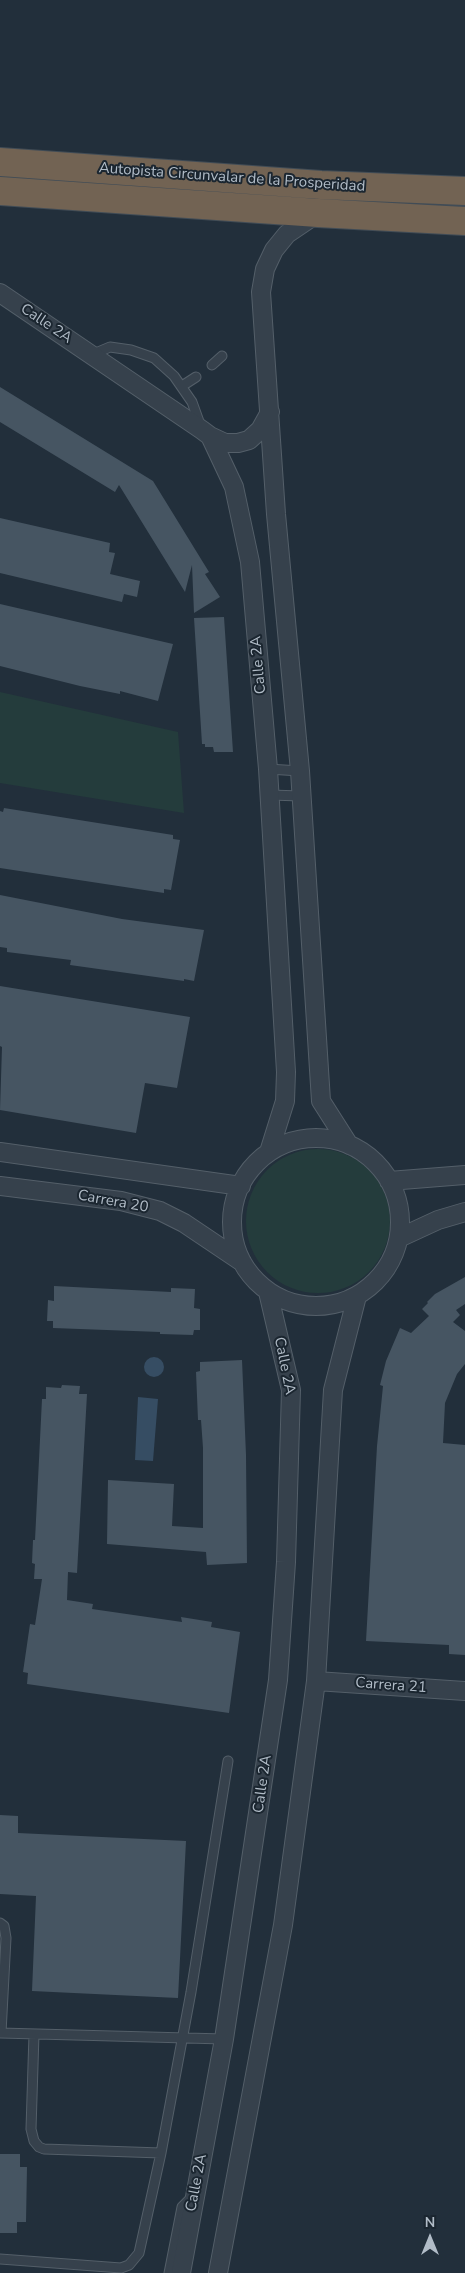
<!DOCTYPE html>
<style>
body{margin:0}
#map{position:relative;width:465px;height:2273px;overflow:hidden;background:#222f3b;font-family:"Nunito Sans",sans-serif}
canvas{display:block}
.north{position:absolute;left:405px;top:2213px;width:50px;height:50px;-webkit-text-stroke:4px #1b2630;paint-order:stroke;rotate:0deg;font-size:14px;font-weight:700;line-height:20px;text-align:center;color:#b1bcc7}
.north::after{content:'';display:block;margin:auto;width:18px;height:22px;background:#b1bcc7;clip-path:polygon(50% 0,100% 100%,50% 72%,0 100%)}
</style>
<div id="map">
<canvas width="465" height="2273"></canvas>
<div class="north">N</div>
</div>
<script>
const ctx = document.querySelector('canvas').getContext('2d');
ctx.lineJoin = 'round';
function fillPath(path, color) { ctx.fillStyle = color; ctx.fill(path, 'evenodd'); }
const toPath = rows => new Path2D(rows.map(r => 'M' + r).join(''));
function stroke(path, color, width, dash) { ctx.strokeStyle = color; ctx.lineWidth = width; ctx.lineCap = dash ? 'butt' : 'round'; ctx.setLineDash(dash || []); ctx.stroke(path); }
function drawText(font, color, halo, rows, align = 'center') {
  ctx.font = font + ' "Nunito Sans",sans-serif'; ctx.lineWidth = 4; ctx.setLineDash([]); ctx.textBaseline = 'middle'; ctx.strokeStyle = halo; ctx.fillStyle = color; for (const [text, x, y, turn = 0] of rows) {
    ctx.save(); ctx.translate(x, y); ctx.rotate((+turn || 0) * Math.PI / 180); ctx.textAlign = isNaN(turn) ? turn : align; if (halo) ctx.strokeText(text, 0, 0); ctx.fillText(text, 0, 0); ctx.restore();
  }
}
const green = toPath([
 [0,692,178,732,184,813,0,783],
 '246 1221a72 72 0 1 1 144 0a72 72 0 1 1-144 0Z'
]);
const water = toPath([
 '144 1367a10 10 0 1 1 20 0a10 10 0 1 1-20 0Z',
 [138,1397,158,1399,153,1461,135,1460]
]);
const building = toPath([
 [0,387,153,481,209,572,205,574,220,597,194,613,192,565,185,592,119,485,115,492,0,422],
 [0,518,110,543,109,552,115,553,110,574,140,581,137,597,124,594,122,602,0,573],
 [0,604,173,644,158,701,120,691,120,694,80,686,0,666],
 [224,617,233,752,214,752,213,747,205,747,205,744,202,744,194,618],
 [4,808,173,835,173,839,180,840,171,890,164,889,164,893,0,868,0,811,3,812],
 [0,895,122,919,204,930,194,981,184,979,184,981,70,965,71,960,7,952,7,948,0,947],
 [0,986,190,1017,177,1088,145,1083,136,1133,0,1110,2,1047,0,1046],
 [465,1277,465,1304,456,1310,460,1315,453,1322,465,1331,465,1364,457,1374,445,1403,443,1443,465,1445,465,1655,449,1654,449,1645,366,1641,377,1446,383,1386,380,1385,386,1361,400,1328,411,1333,429,1316,422,1309,428,1303,427,1302,435,1294],
 [54,1286,171,1292,171,1288,195,1289,194,1308,200,1309,200,1330,194,1330,193,1335,160,1334,160,1332,53,1328,53,1321,47,1321,48,1300,54,1301],
 [242,1360,246,1455,247,1563,207,1565,206,1552,107,1544,108,1480,174,1484,172,1526,203,1528,203,1448,201,1420,198,1420,196,1372,200,1371,200,1362],
 [62,1385,80,1386,79,1394,87,1394,77,1573,68,1572,67,1600,93,1604,92,1609,182,1622,181,1617,212,1622,211,1627,240,1632,229,1713,27,1684,28,1673,23,1672,30,1624,35,1625,42,1579,34,1579,35,1564,32,1563,33,1540,35,1540,42,1399,46,1399,46,1387,61,1388],
 [0,1815,18,1816,18,1833,186,1841,178,1998,32,1991,36,1896,0,1894],
 [0,2154,20,2154,20,2167,27,2167,26,2222,17,2222,17,2233,0,2233]
]);
const lane = toPath([
 [91,355,110,347,131,350,154,358,174,376,192,402,201,427],
 [212,365,222,356],
 [182,386,196,377],
 [268,769,300,771],
 [270,795,301,796],
 [0,1923,4,1926,6,1938,1,2033],
 [0,2033,224,2039],
 [34,2034,31,2129,34,2141,39,2147,44,2149,161,2153],
 [0,2259,121,2268,129,2265,139,2253,161,2153,191,1992,228,1761],
 [169,2273,182,2207,192,2197]
]);
const street = toPath([
 [318,213,287,234,274,250,265,269,261,292,276,514,300,771,321,1101,349,1145],
 [0,293,202,430,210,436,234,487,250,562,268,769,286,1072,285,1101,269,1152],
 [210,436,225,443,238,443,249,440,260,430,270,412],
 '232 1222a84 84 0 1 1 168 0a84 84 0 1 1-168 0Z',
 [0,1152,241,1186],
 [389,1181,465,1175],
 [0,1186,121,1201,160,1211,184,1223,242,1262],
 [399,1238,438,1220,465,1212],
 [316,1681,465,1691],
 [181,2273,224,2039,278,1680,286,1562,291,1390,268,1292],
 [218,2273,283,1925,316,1681,333,1390,357,1296]
]);
const highway = toPath([
 [0,162,321,185,465,191],
 [0,191,318,213,465,221]
]);
const streetNames = [
 ["Autopista Circunvalar de la Prosperidad",232,178,4],
 ["Calle 2A",46,324,34],
 ["Calle 2A",259,665,-95],
 ["Carrera 20",113,1202,10],
 ["Calle 2A",284,1366,79],
 ["Carrera 21",391,1686,4],
 ["Calle 2A",263,1784,-82],
 ["Calle 2A",197,2183,-79]
];
fillPath(green, '#243c3c');
fillPath(water, '#364d63');
fillPath(building, '#465562');
stroke(lane, '#545f69', 11);
stroke(street, '#545f69', 20);
stroke(highway, '#414c56', 30);
stroke(lane, '#36414c', 9);
stroke(street, '#36414c', 18);
stroke(highway, '#726353', 28);
drawText('15px', '#b1bcc7', '#1b2630', streetNames);
</script>
